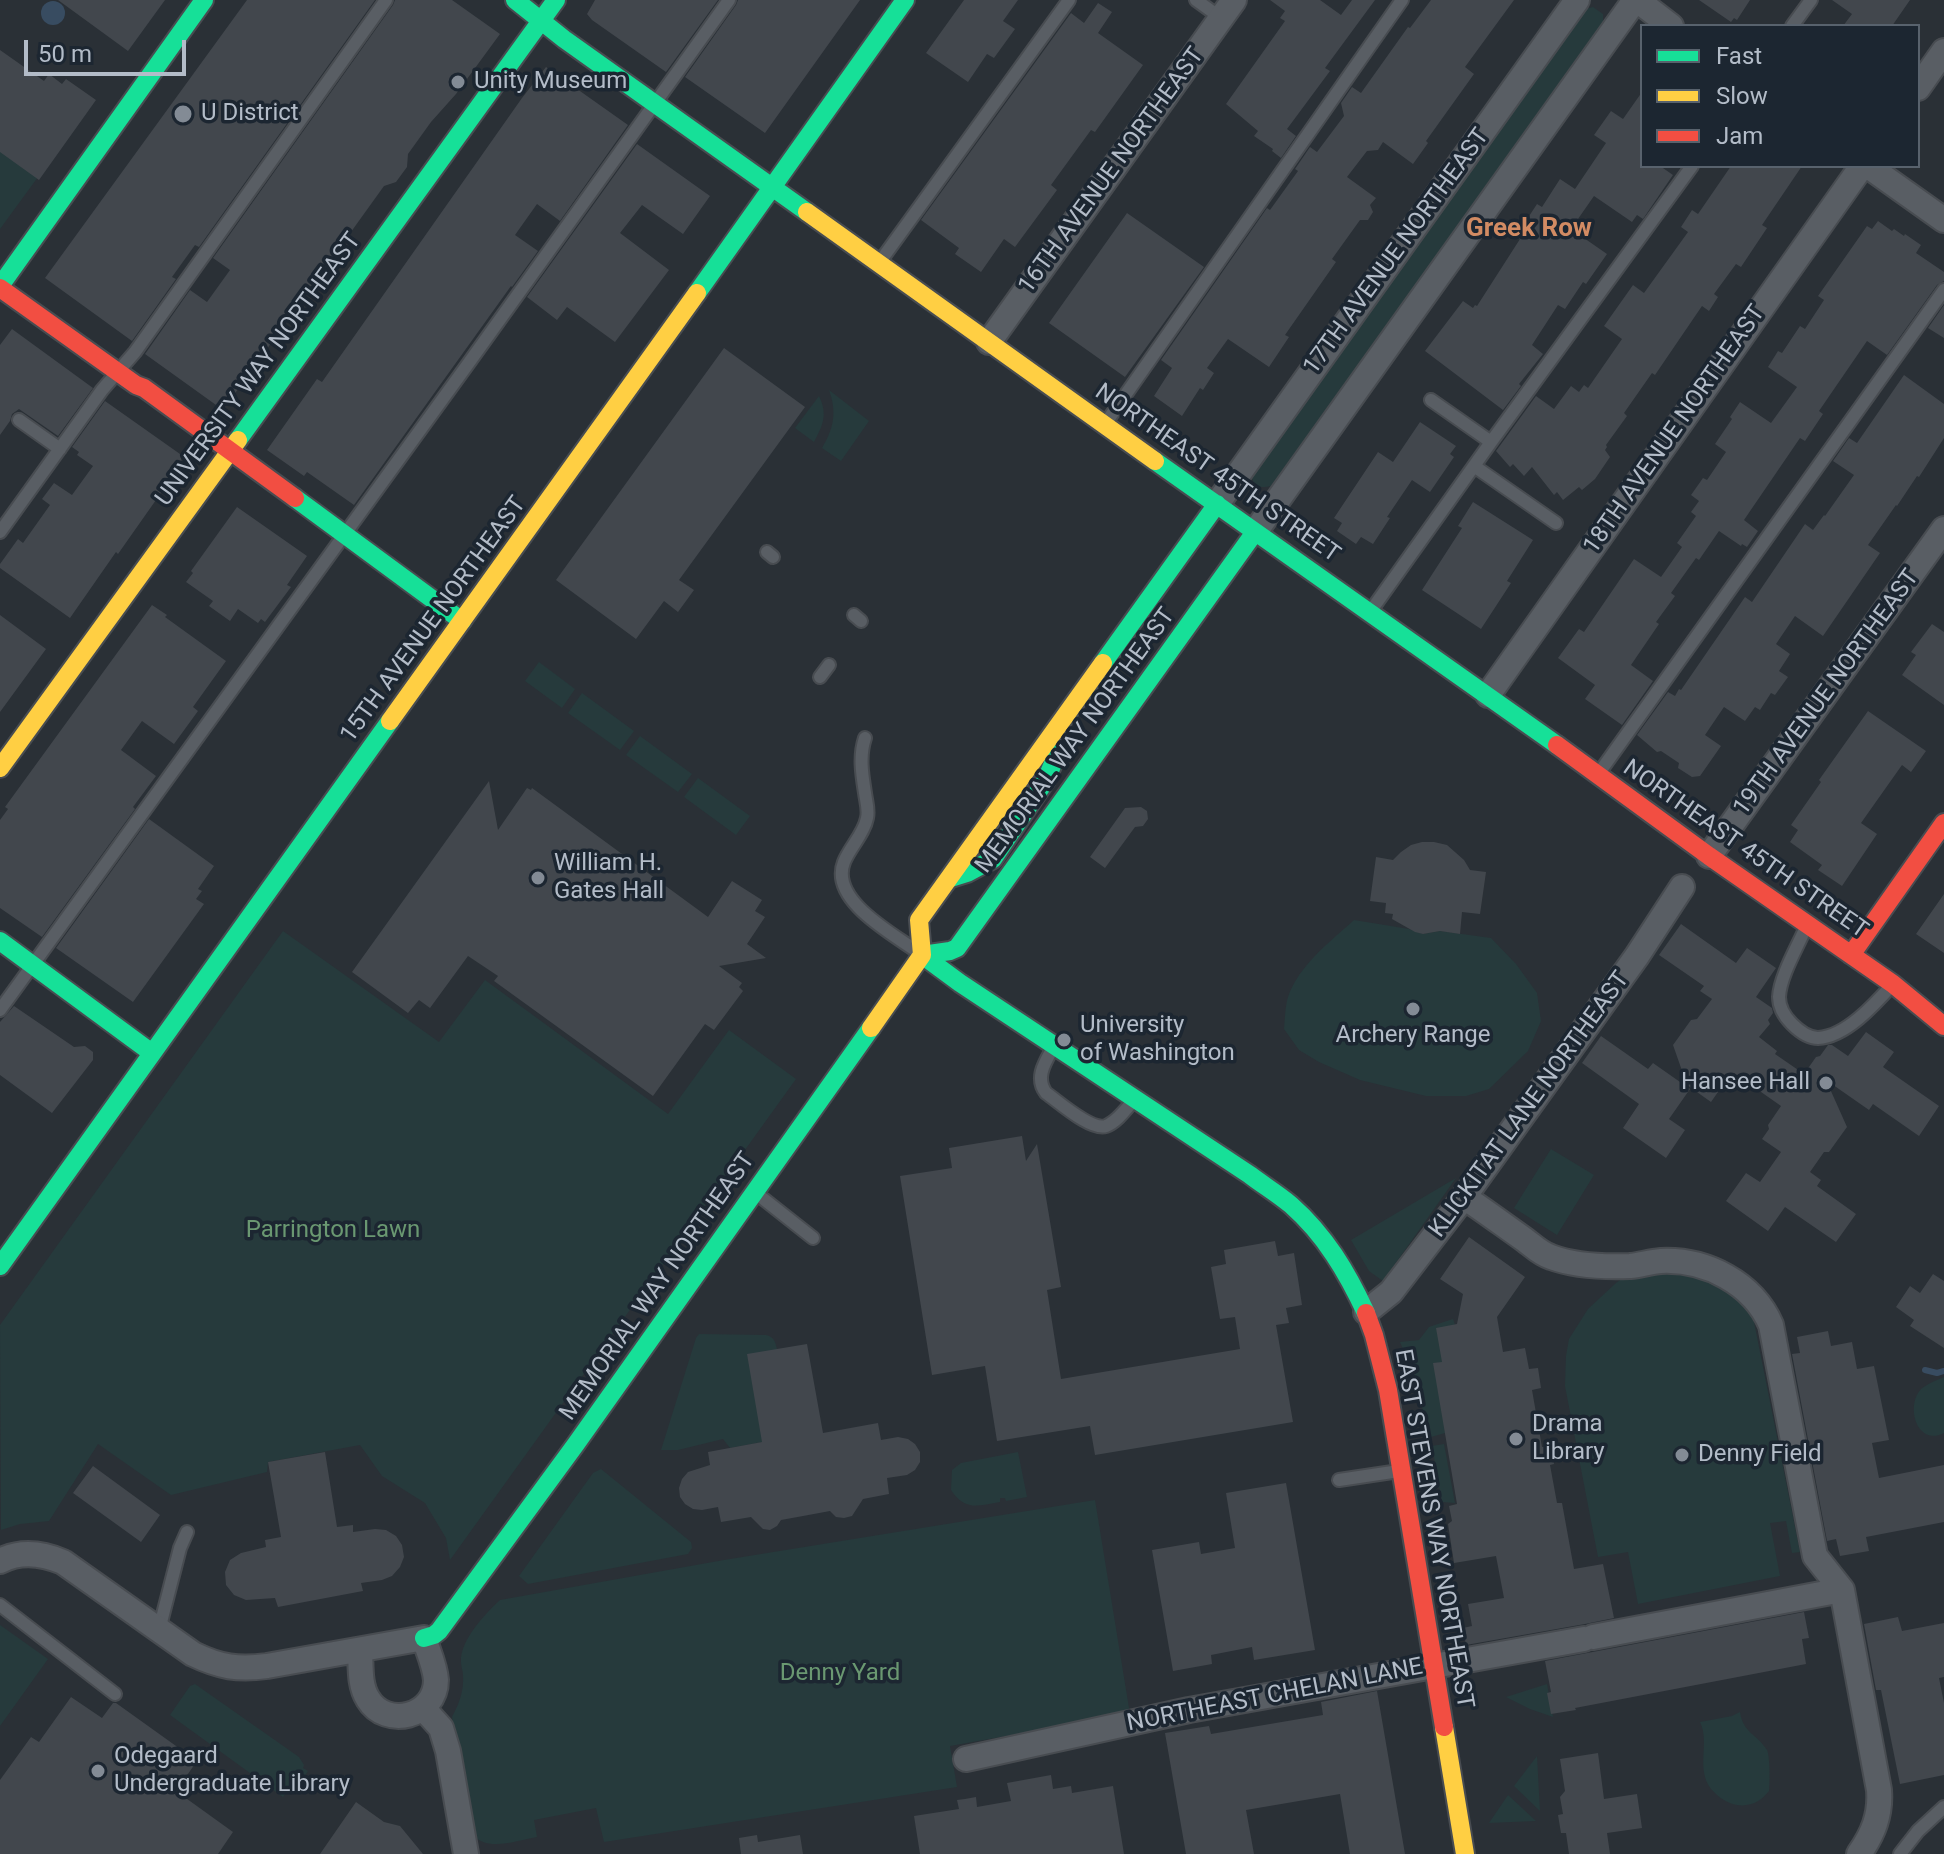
<!DOCTYPE html>
<html>
<head>
<meta charset="utf-8">
<style>
	body { margin:0 }
	#map { position:relative; width:1944px; height:1854px; overflow:hidden; background:#2a3036; font-family:Roboto,sans-serif }
	canvas { display:block }
	.legend { position:absolute; left:1640px; top:24px; width:280px; height:144px; box-sizing:border-box; background:#1c2631; border:2px solid #58626d; margin:0; padding:10px 14px; list-style:none; font-size:24px; color:#b3bcc8 }
	.legend li { display:flex; align-items:center; gap:16px; height:40px }
	.legend b { width:40px; border:2px solid #58626d }
	.scale { position:absolute; left:24px; top:40px; width:162px; height:36px; box-sizing:border-box; border:4px solid #b3bcc8; border-top:0; padding-left:10px; font-size:24px; line-height:28px; white-space:nowrap; color:#b3bcc8; -webkit-text-stroke:6px #1c2631; paint-order:stroke }
</style>
</head>
<body>
<div id="map">
<canvas width="1944" height="1854"></canvas>
<ul class="legend">
<li><b style="height:10px;background:#16e098"></b>Fast</li>
<li><b style="height:10px;background:#ffcf43"></b>Slow</li>
<li><b style="height:10px;background:#f24e42"></b>Jam</li>
</ul>
<div class="scale">50 m</div>
</div>
<script>
const ctx = document.querySelector('canvas').getContext('2d');
ctx.lineJoin = 'round';
function fillPath(path, color) {
  ctx.fillStyle = color;
  ctx.fill(path, 'evenodd');
}
function trace(path, color, width, dash) {
  ctx.strokeStyle = color;
  ctx.lineWidth = width;
  ctx.lineCap = dash ? 'butt' : 'round';
  ctx.setLineDash(dash || []);
  ctx.stroke(path);
}
function write(font, color, halo, rows, align = 'center') {
  ctx.font = font + ' Roboto,sans-serif';
  ctx.lineWidth = 7;
  ctx.setLineDash([]);
  ctx.textBaseline = 'middle';
  ctx.strokeStyle = halo;
  ctx.fillStyle = color;
  for (const [text, x, y, turn = 0] of rows) {
    ctx.save();
    ctx.translate(x, y);
    ctx.rotate((+turn || 0) * Math.PI / 180);
    ctx.textAlign = isNaN(turn) ? turn : align;
    if (halo) ctx.strokeText(text, 0, 0);
    ctx.fillText(text, 0, 0);
    ctx.restore();
  }
}
const green = new Path2D(`
	M1593 7 1603 14V25L1271 486C1261 489 1253 486 1251 475L1582 10Z
	M0 150 38 177 0 229Z
	M829 390 869 421 841 461 822 448C834 428 837 412 829 390Z
	M819 396C828 415 823 425 814 442L795 428Z
	M539 662 575 689 562 708 525 681Z
	M582 693 634 731 620 750 568 713Z
	M640 736 692 774 678 792 626 755Z
	M698 778 750 816 736 835 684 797Z
	M1354 920 1409 929 1423 934 1440 931 1491 938 1516 964 1537 993 1541 1021 1528 1051 1489 1089 1466 1096H1426L1360 1080 1319 1062 1299 1050 1284 1029C1285 1019 1285 1007 1288 997 1299 965 1330 942 1354 920Z
	M283 931 439 1042 485 980 668 1114 729 1030 796 1079 450 1560 446 1538 425 1503 382 1476 360 1445 268 1462 267 1472 171 1495 98 1444 49 1521 20 1524 1 1530 0 1325Z
	M1551 1149 1594 1175 1557 1235 1514 1208Z
	M1456 1178 1383 1281 1369 1271 1351 1240Z
	M1665 1271C1688 1274 1719 1281 1737 1296 1743 1302 1748 1310 1753 1317L1800 1552 1792 1553 1786 1521 1770 1523 1780 1576 1638 1604 1628 1552 1598 1557 1565 1386 1566 1356 1569 1339 1588 1309 1616 1283 1623 1278Z
	M1453 1319 1455 1325 1442 1362 1445 1433 1431 1437 1408 1361 1400 1342 1419 1340 1429 1327Z
	M699 1334 766 1335C774 1337 775 1341 777 1349L762 1442 730 1448 723 1439 678 1450H661L696 1338Z
	M1944 1377V1433C1917 1447 1905 1406 1921 1389 1927 1384 1937 1380 1944 1377Z
	M1444 1444 1455 1503 1442 1502 1432 1446Z
	M1018 1452 1027 1497 1006 1501 1005 1498H1000V1502C977 1506 965 1511 951 1490L952 1470 961 1463Z
	M601 1469 691 1542 692 1548 688 1554 528 1584 519 1576 593 1473Z
	M1095 1500 1130 1714 950 1746 957 1787 604 1842 596 1808 534 1820 537 1837C514 1841 486 1853 470 1832L452 1717C459 1704 464 1691 463 1675 463 1671 461 1667 461 1662 460 1640 485 1614 500 1600L724 1560Z
	M0 1625 48 1659 0 1726Z
	M195 1684 299 1757 304 1765 303 1768 308 1771 299 1785 290 1787 283 1797 170 1715 190 1686Z
	M1547 1684 1553 1717 1530 1709 1506 1697Z
	M1740 1712C1743 1733 1757 1734 1767 1750 1770 1756 1770 1783 1769 1791 1761 1801 1751 1807 1737 1805 1728 1803 1721 1799 1715 1793 1693 1773 1711 1744 1700 1722L1732 1716Z
	M1537 1756 1540 1811 1514 1786Z
	M1508 1795 1536 1821 1489 1823Z`);
const water = new Path2D(`
	M41 13a12 12 0 1 1 24 0a12 12 0 1 1-24 0Z`);
const stream = new Path2D(`
	M1925 1370 1937 1373 1944 1371`);
const building = new Path2D(`
	M58 0H165L128 51Z
	M247 0H375L199 247 195 245 172 277 176 279 132 341 45 278Z
	M395 0H452L500 34 456 94 431 122 408 154 407 167 396 182 384 186 223 410 145 354 190 290 207 302 230 270 213 258 393 5Z
	M595 0H718L666 72 592 20 587 14Z
	M738 0H860L765 133 685 77 736 5Z
	M964 0H1018L1003 21 1015 29 994 58 987 54 968 82 926 53Z
	M1270 0H1320L1341 15 1352 0H1375L1325 68 1330 71 1287 129 1296 136 1281 158 1272 151 1273 149 1254 136 1258 131 1226 104 1285 21 1280 18 1285 11Z
	M1431 0H1514L1465 67 1474 74 1426 141 1428 143 1413 164 1383 142 1378 150 1367 151 1347 177 1376 198 1370 205 1373 212 1368 220H1360L1332 259 1336 262 1285 335 1289 337 1269 367 1228 339 1207 368 1214 373 1203 390 1200 388 1182 416 1154 396 1172 368 1161 360 1267 208 1270 210 1298 171 1295 169 1310 147 1317 152 1344 116 1341 103 1352 87 1361 93 1408 27 1410 28Z
	M1699 0H1750L1737 20 1734 18 1731 22Z
	M1832 0H1910L1892 26H1843L1852 14Z
	M1098 3 1112 12 1098 33 1143 65 1095 132 1091 130 1051 185 1057 190 1015 247 1004 239 981 272 955 254 959 248 921 220 1071 13 1084 23Z
	M0 50 44 81 49 74 62 84 66 79 96 100 39 180 0 152Z
	M546 67 628 125 560 221 537 204 515 235 538 251 512 287 511 286 354 505 307 472 304 476 267 450 317 379 322 382 522 98Z
	M1642 92V166H1660L1673 175 1643 219 1637 215 1632 222 1594 196 1571 229 1607 254 1586 284 1583 282 1565 309 1558 305 1532 345 1543 354 1519 384 1521 386 1503 410 1425 351 1463 301 1473 308 1475 305 1477 306 1520 239 1516 236 1537 204 1542 207 1560 179 1575 189 1606 143 1594 135 1611 111 1623 119Z
	M637 144 710 196 683 234 642 205 620 233 669 270 615 342 567 307 557 320 527 297Z
	M1731 166H1802L1762 225 1767 228 1741 267 1736 264 1714 294 1718 297 1709 311 1702 306 1655 375 1652 373 1624 413 1627 416 1606 445 1607 447 1605 450 1610 457 1595 479 1582 490 1579 487 1563 500 1557 492 1554 495 1532 467 1524 476 1513 464 1510 467 1496 451 1536 396 1554 409 1571 386 1579 392 1584 385 1588 388 1622 339 1604 326 1633 285 1644 293 1688 232 1681 227 1692 210 1698 214Z
	M1127 213 1204 267 1125 377 1049 323Z
	M1878 221 1892 231 1894 229 1904 236 1905 234 1921 245 1916 253 1944 272V281L1937 285 1887 355 1867 341 1819 411 1823 414 1805 441 1800 438 1744 520 1758 531 1747 547 1742 544 1741 546 1719 531 1699 560 1696 558 1671 593 1675 596 1656 622 1659 624 1631 665 1653 681 1622 725 1585 699 1595 685 1558 658 1579 629 1584 632 1634 559 1661 577 1682 547 1677 543 1696 516 1691 512 1699 501 1691 495 1703 478 1707 480 1726 452 1715 444 1732 419 1730 417 1740 402 1771 423 1797 387 1768 367 1778 351 1782 353 1800 326 1805 329 1824 300 1818 296 1867 226 1872 229Z
	M1944 305V338L1928 328Z
	M12 329 93 388 58 436 19 409 12 414 10 421 0 435V345Z
	M724 348 805 407 679 580 694 590 678 612 664 601 636 639 556 580Z
	M1904 375 1944 404V438L1919 477 1917 476 1897 506 1896 505 1868 545 1880 553 1823 636 1795 616 1776 644 1790 654 1779 671 1788 677 1775 695 1771 693 1760 710 1755 707 1745 721 1724 707 1705 735 1721 746 1700 776 1692 777 1678 768 1679 763 1661 751 1657 752 1637 735 1668 692 1675 696 1679 689 1681 690 1745 597 1752 602 1805 524 1813 530 1824 515 1825 516 1854 475 1833 461 1849 438 1857 443Z
	M105 401 180 454 182 463 118 554 116 552 70 618 0 568V564L18 539 23 543 50 505 42 499 54 483 72 495 93 466 77 455 79 452 72 447Z
	M1420 422 1456 446 1450 454 1454 457 1430 492 1412 480 1387 517 1390 518 1373 544 1361 537 1356 544 1337 531 1342 523 1334 518 1378 452 1393 462Z
	M1473 502 1533 540 1507 581 1511 583 1481 629 1422 590 1462 528 1458 526Z
	M237 507 307 556 287 585 291 587 265 622 261 619 258 623 238 609 230 621 209 606 213 601 186 582 193 573 191 571Z
	M152 605 167 615 165 617 226 661 193 707 198 711 174 744 142 721 121 750 156 776 133 807 135 809 42 937 0 908V820L8 809 5 807Z
	M0 615 46 649 0 712Z
	M1932 624 1944 632V705L1902 675 1916 655 1911 652Z
	M1868 711 1926 751 1911 772 1902 765 1861 823 1877 834 1842 886 1818 870 1822 865 1790 842 1798 830 1791 825 1821 782 1819 780Z
	M489 781 498 830 527 788 531 790 532 788 708 917 732 881 762 900 755 911 765 917 747 944 766 958 719 966 742 983 739 987 743 991 714 1030 705 1024 653 1096 494 981 498 976 468 956 430 1008 419 1000 408 1013 352 972Z
	M1141 807 1147 811 1148 819 1143 826 1135 827 1105 868 1090 857 1125 808Z
	M149 819 214 866 198 889 202 891 196 899 204 904 133 1002 56 948Z
	M1422 842H1434L1447 845 1464 860 1470 870 1486 872 1480 914 1462 912 1460 934 1440 931 1423 934 1415 932 1392 919 1393 914 1385 913 1386 903 1370 901 1376 857 1393 860 1401 852 1411 845Z
	M1944 894V953L1916 934Z
	M1681 924 1736 963 1747 948 1776 968 1756 997 1772 1008 1773 1013 1768 1020 1770 1024 1759 1037 1777 1051 1775 1054 1804 1074 1816 1057 1820 1056 1828 1045H1832L1848 1056 1866 1032 1894 1052 1883 1067 1939 1106 1919 1136 1873 1104 1869 1110 1826 1080 1847 1127 1829 1152H1824L1810 1172 1821 1180 1817 1186 1856 1214 1836 1242 1785 1207 1768 1231 1726 1201 1746 1173 1760 1182 1781 1152 1762 1139 1769 1129 1768 1125 1781 1106 1734 1073 1722 1091 1718 1092 1711 1102 1687 1085 1673 1045 1691 1020 1697 1019 1712 999 1700 991 1704 986 1659 955Z
	M14 1006 74 1047 85 1046 93 1052V1060L52 1113 0 1075V1022Z
	M1601 1036 1648 1069 1653 1063 1690 1089 1669 1119 1685 1130 1666 1158 1623 1128 1639 1104 1582 1063Z
	M1022 1136 1026 1161 1037 1144 1061 1287 1047 1290 1061 1379 1240 1349 1235 1317 1220 1319 1211 1267 1226 1264 1224 1250 1275 1241 1278 1256 1294 1253 1302 1305 1286 1308 1289 1323 1276 1325 1293 1422 1095 1455 1090 1426 997 1441 985 1366 932 1375 900 1176 952 1168 949 1148Z
	M1469 1237 1525 1277 1497 1317 1503 1352 1525 1348 1529 1369 1538 1368 1541 1388 1532 1390 1542 1447 1551 1446 1554 1464 1550 1465 1557 1503H1562L1574 1569 1603 1564 1614 1618 1585 1624 1466 1645 1463 1628 1472 1626 1468 1604 1504 1598 1496 1556 1454 1563 1448 1524 1452 1521 1449 1506 1457 1504 1433 1363 1442 1362 1436 1328 1457 1324 1463 1294 1440 1279Z
	M1933 1274 1944 1281V1348L1910 1326 1914 1320 1896 1307 1910 1286 1920 1293Z
	M1828 1331 1831 1346 1852 1342 1857 1369 1874 1366 1889 1440 1872 1443 1879 1478 1944 1465V1522L1866 1537 1869 1551 1840 1556 1836 1539 1827 1541 1792 1354 1800 1353 1797 1337Z
	M807 1344 823 1433 878 1423 881 1440 898 1437 908 1439 915 1444 920 1452V1462L915 1470 907 1475 887 1478 889 1494 863 1499 852 1516 844 1518 836 1517 830 1511 803 1516 781 1520 777 1526 770 1530 763 1529 751 1517 721 1522 718 1507 702 1510 693 1509 685 1504 680 1497 679 1488 682 1479 688 1472 710 1465 708 1452 762 1442 747 1354Z
	M325 1452 337 1527 353 1525V1532L375 1529 386 1530 396 1536 402 1545 404 1557 400 1567 392 1576 382 1580 361 1583 363 1591 278 1607 275 1598 246 1600 234 1595 226 1585 225 1572 230 1560 241 1553 266 1547 265 1540 281 1537 268 1462Z
	M93 1466 160 1515 141 1542 73 1493Z
	M1286 1483 1315 1650 1254 1660 1252 1647 1211 1655 1212 1664 1173 1671 1152 1550 1199 1542 1201 1554 1235 1548 1226 1493Z
	M1804 1612 1809 1638 1802 1639 1806 1664 1575 1708 1576 1710 1551 1714 1547 1693 1551 1692 1545 1661Z
	M1898 1617 1902 1631 1944 1623V1677L1939 1678 1944 1703V1775L1900 1784 1881 1690H1876L1864 1624Z
	M1377 1691 1405 1854H1350L1340 1794 1246 1810 1254 1854H1186L1165 1733 1209 1726 1211 1734 1323 1715 1321 1702Z
	M71 1697 102 1718 113 1703H116L197 1761 176 1791 233 1832 218 1854H0V1780L31 1737 39 1742Z
	M1598 1753 1604 1799 1637 1794 1642 1828 1607 1833 1610 1854H1569L1566 1833H1561L1558 1815 1563 1814 1560 1797 1565 1791 1560 1759Z
	M1051 1775 1053 1789 1071 1786 1072 1793 1113 1786 1124 1854H920L914 1816 959 1809 957 1800 965 1799 976 1797 977 1807 1011 1801 1007 1783Z
	M356 1802 384 1822 400 1826 423 1854H320Z
	M757 1835 758 1842 800 1835 803 1854H741L739 1838Z`);
const lane = new Path2D(`
	M1196 0 1221 18
	M1792 26 1811 0
	M879 263 1069 0
	M1431 400 1491 442
	M19 420 60 449
	M1105 424 1402 0
	M1474 466 1556 523
	M0 532 102 390 135 352 386 0
	M767 552 773 557
	M1370 612 1491 442 1692 166
	M854 615 861 621
	M820 677 829 665
	M865 738C859 756 862 774 865 793 866 801 869 810 867 818 864 834 850 847 844 862 829 900 893 934 918 952
	M1599 773 1944 290
	M1806 927C1798 946 1780 976 1779 997 1779 1007 1785 1017 1792 1024 1799 1031 1808 1038 1818 1038 1846 1037 1876 1003 1893 984
	M0 1010 468 364 729 0
	M1054 1046C1046 1061 1034 1077 1046 1093 1059 1102 1091 1131 1106 1126 1117 1122 1126 1109 1134 1100
	M756 1193 813 1238
	M1339 1480 1399 1471
	M0 1605 115 1694
	M159 1630 180 1548 187 1532
	M1900 1854 1918 1831 1944 1807`);
const street = new Path2D(`
	M1637 0 1671 26
	M1918 88 1944 51
	M1868 166 1944 220
	M989 342 1234 0
	M1217 504 1577 0
	M1255 532 1635 0
	M1488 695 1862 166
	M1709 856 1944 529
	M1464 1197C1485 1211 1505 1226 1525 1240 1533 1246 1541 1254 1551 1257 1575 1266 1604 1267 1630 1266 1640 1265 1650 1262 1661 1261 1706 1259 1753 1283 1771 1325L1815 1556 1842 1590 1879 1790C1881 1815 1873 1834 1859 1854
	M1366 1312 1391 1292 1464 1197 1637 956 1682 887
	M0 1561C21 1550 42 1553 63 1562L193 1654C220 1667 238 1670 267 1666L424 1638C428 1651 435 1666 436 1680 436 1717 386 1729 368 1699 359 1685 361 1666 360 1650
	M1593 1637 1842 1590
	M423 1708 441 1728 448 1751 466 1854
	M966 1759 1189 1710 1584 1639`);
const fast = new Path2D(`
	M515 0 564 39 807 212
	M0 286 204 0
	M697 293 905 0
	M238 440 556 0
	M1155 461 1557 745
	M295 498 462 621
	M1103 663 1217 504
	M951 878 967 873 993 859 1046 780 1057 754
	M0 941 152 1053
	M922 955 960 983 1250 1175C1263 1185 1278 1194 1291 1205 1325 1235 1347 1272 1366 1313
	M922 955 950 951 957 948 1255 532
	M0 1266 390 721
	M424 1638 434 1635 439 1631 576 1444 871 1028`);
const slow = new Path2D(`
	M807 212 1155 461
	M390 721 697 293
	M0 768 238 440
	M871 1028 922 955 919 920 1103 663
	M1444 1727 1465 1854`);
const jam = new Path2D(`
	M0 288 136 385 144 388 295 498
	M1557 745 1709 856 1893 984 1944 1026
	M1851 955 1944 823
	M1366 1313 1374 1335 1388 1390 1444 1727`);
const markers = [
	[458,82,8,"#838b95"],
	[183,114,10,"#838b95"],
	[538,878,8,"#838b95"],
	[1413,1009,8,"#838b95"],
	[1064,1040,8,"#838b95"],
	[1826,1083,8,"#838b95"],
	[1516,1439,8,"#838b95"],
	[1682,1455,8,"#838b95"],
	[98,1771,8,"#838b95"]
];
const poiNames = [
	["Unity Museum",474,82],
	["U District",201,114],
	["William H.",554,864],
	["Gates Hall",554,892],
	["University",1080,1026],
	["of Washington",1080,1054],
	["Archery Range",1413,1036,"center"],
	["Hansee Hall",1810,1083,"right"],
	["Drama",1532,1425],
	["Library",1532,1453],
	["Denny Field",1698,1455],
	["Odegaard",114,1757],
	["Undergraduate Library",114,1785]
];
const streetNames = [
	["16TH AVENUE NORTHEAST",1112,171,-54],
	["17TH AVENUE NORTHEAST",1397,252,-54],
	["UNIVERSITY WAY NORTHEAST",259,370,-54],
	["18TH AVENUE NORTHEAST",1675,430,-55],
	["NORTHEAST 45TH STREET",1217,474,35],
	["15TH AVENUE NORTHEAST",434,620,-54],
	["19TH AVENUE NORTHEAST",1827,693,-54],
	["MEMORIAL WAY NORTHEAST",1076,741,-54],
	["NORTHEAST 45TH STREET",1745,850,35],
	["KLICKITAT LANE NORTHEAST",1530,1105,-54],
	["MEMORIAL WAY NORTHEAST",658,1287,-55],
	["EAST STEVENS WAY NORTHEAST",1433,1529,80],
	["NORTHEAST CHELAN LANE",1275,1696,-11]
];
const parkNames = [
	["Parrington Lawn",333,1231],
	["Denny Yard",840,1674]
];
const neighbourhoodNames = [
	["Greek Row",1529,229]
];
fillPath(green, '#263a3c');
fillPath(water, '#384c61');
trace(stream, '#384c61', 6);
fillPath(building, '#42474d');
trace(lane, '#484c51', 16);
trace(street, '#484c51', 28);
trace(fast, '#484c51', 22);
trace(slow, '#484c51', 22);
trace(jam, '#484c51', 22);
trace(lane, '#595e64', 12);
trace(street, '#595e64', 24);
trace(fast, '#16e098', 18);
trace(slow, '#ffcf43', 18);
trace(jam, '#f24e42', 18);
for (const [x, y, r, color] of markers) {
  const dot = new Path2D();
  dot.arc(x, y, r, 0, 2 * Math.PI);
  ctx.fillStyle = color;
  ctx.fill(dot);
  trace(dot, '#1c2631', 3);
}
write('24px', '#b3bcc8', '#1c2631', poiNames, 'left');
write('24px', '#b3bcc8', '#1c2631', streetNames);
write('24px', '#6a9871', '#1c2631', parkNames);
write('bold 26px', '#d28b63', '#1c2631', neighbourhoodNames);
</script>
</body>
</html>
